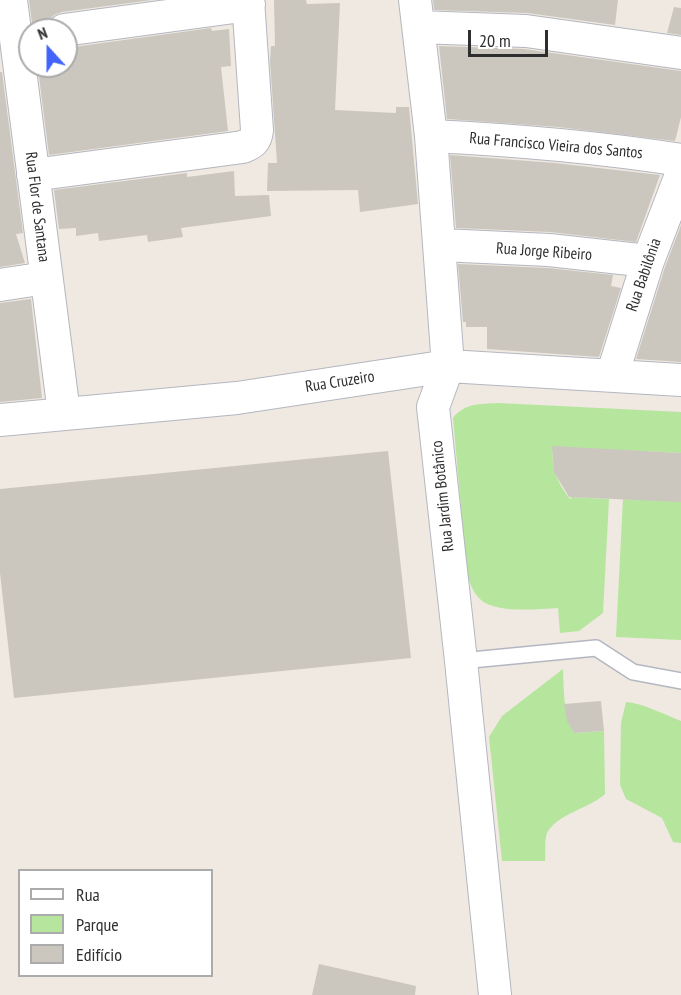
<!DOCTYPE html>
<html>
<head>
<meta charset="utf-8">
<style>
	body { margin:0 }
	#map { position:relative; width:681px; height:995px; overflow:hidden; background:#efe9e1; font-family:"PT Sans Narrow",sans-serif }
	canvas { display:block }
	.legend { position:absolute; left:18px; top:869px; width:195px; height:108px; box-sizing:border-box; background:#fff; border:2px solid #ababab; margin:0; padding:8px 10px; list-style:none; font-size:18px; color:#2e2e2e }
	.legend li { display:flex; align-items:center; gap:12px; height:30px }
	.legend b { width:30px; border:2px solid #ababab }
	.north { position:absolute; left:18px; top:18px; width:60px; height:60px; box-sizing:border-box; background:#fff; border:2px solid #ababab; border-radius:50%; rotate:339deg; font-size:16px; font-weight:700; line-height:24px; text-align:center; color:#2e2e2e }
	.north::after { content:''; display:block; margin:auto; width:21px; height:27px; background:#4264fb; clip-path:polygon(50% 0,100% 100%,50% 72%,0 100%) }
	.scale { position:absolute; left:468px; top:30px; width:80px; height:27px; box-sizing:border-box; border:3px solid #2e2e2e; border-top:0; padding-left:8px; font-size:18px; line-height:21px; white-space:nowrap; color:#2e2e2e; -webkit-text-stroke:4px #fff; paint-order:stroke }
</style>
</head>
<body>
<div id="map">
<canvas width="681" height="995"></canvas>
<ul class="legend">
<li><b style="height:8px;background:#fff"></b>Rua</li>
<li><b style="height:16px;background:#b6e59e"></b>Parque</li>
<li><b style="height:16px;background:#cbc7bf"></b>Edifício</li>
</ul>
<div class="north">N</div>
<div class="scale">20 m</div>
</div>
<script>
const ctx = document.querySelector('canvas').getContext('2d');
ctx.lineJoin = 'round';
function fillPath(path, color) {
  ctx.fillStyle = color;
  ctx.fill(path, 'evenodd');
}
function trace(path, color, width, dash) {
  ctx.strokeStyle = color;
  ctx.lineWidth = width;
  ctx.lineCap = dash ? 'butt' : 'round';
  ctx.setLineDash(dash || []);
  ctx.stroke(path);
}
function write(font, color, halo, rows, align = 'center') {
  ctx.font = font + ' "PT Sans Narrow",sans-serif';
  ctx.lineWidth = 4.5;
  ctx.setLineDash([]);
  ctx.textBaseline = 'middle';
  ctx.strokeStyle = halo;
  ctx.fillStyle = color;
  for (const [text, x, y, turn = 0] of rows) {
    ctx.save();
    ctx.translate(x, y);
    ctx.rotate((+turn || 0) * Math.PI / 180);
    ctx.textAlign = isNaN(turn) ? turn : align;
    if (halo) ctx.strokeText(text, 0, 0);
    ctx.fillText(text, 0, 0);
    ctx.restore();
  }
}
const green = new Path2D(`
	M498 403 681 412V453L553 447C551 467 557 483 570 499L572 497 609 499 603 613 579 631 560 633 558 608C538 609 495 614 480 599 473 593 470 583 467 574L453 418C465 403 479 404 498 403Z
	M623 499 681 501V640L616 637Z
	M563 669C564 692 563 713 574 733L604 731 605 794C590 808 557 814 547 833 544 840 546 853 545 861H502L489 737 502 716Z
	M626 702C645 704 663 714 681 721V843L673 842 662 818 626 799 620 785 621 723Z`);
const building = new Path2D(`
	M29 0H152L62 12 54 15 50 19 32 23Z
	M274 0H306L307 4 340 3 335 110 396 113V107H409L418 204 360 212 358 190 267 191 268 163H277L270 61 271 46H275Z
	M433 0H618L615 25 527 13 434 10Z
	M674 7 681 8V35L667 33Z
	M211 28 212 31 229 29 231 66 221 67 228 131 49 155 38 69 52 68V66H66V48Z
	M439 46 524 49 681 71V117L675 141 558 127 447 119Z
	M0 72H2L23 233 16 234 25 263 0 267Z
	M450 155 555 163 660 175 636 242 550 232 456 228Z
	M234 171 235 196 269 195 271 216 181 228 183 237 148 242 147 235 99 241 98 233 76 236V228L59 229 54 190 187 173V177Z
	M681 225V362L636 359 665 267Z
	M458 264 548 268 613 275 611 286 621 288 599 357 487 349V327H466V322H463Z
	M31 299 42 398 0 402V303Z
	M552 446 681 453V502L569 497 554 472Z
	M388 451 411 658 14 698 0 573V489Z
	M601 701 604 731 574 733 567 721 564 704Z
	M319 964 416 986 415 995H312Z`);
const lane = new Path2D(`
	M461 661 596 648 633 672 681 681`);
const street = new Path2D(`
	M11 0 64 413
	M415 0 431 136 448 366 433 407 461 661 495 995
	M419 27 526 31 681 53
	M64 30 249 5
	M431 136C515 140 598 147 681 160
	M33 175 243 147C252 143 256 141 257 130L248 0
	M441 245 549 250 648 261
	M0 285 46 278
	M612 376 648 261 681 175
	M0 420 237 398 448 366 681 380`);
const streetNames = [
	["Rua Francisco Vieira dos Santos",556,146,5],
	["Rua Flor de Santana",37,207,83],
	["Rua Jorge Ribeiro",544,252,4],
	["Rua Babilônia",644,275,-71],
	["Rua Cruzeiro",340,382,-9],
	["Rua Jardim Botânico",443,496,-96]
];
fillPath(green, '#b6e59e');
fillPath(building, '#cbc7bf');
trace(lane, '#b4b7c1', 18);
trace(street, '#b4b7c1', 34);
trace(lane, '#fff', 15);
trace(street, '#fff', 32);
write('16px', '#2e2e2e', '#fff', streetNames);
</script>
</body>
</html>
